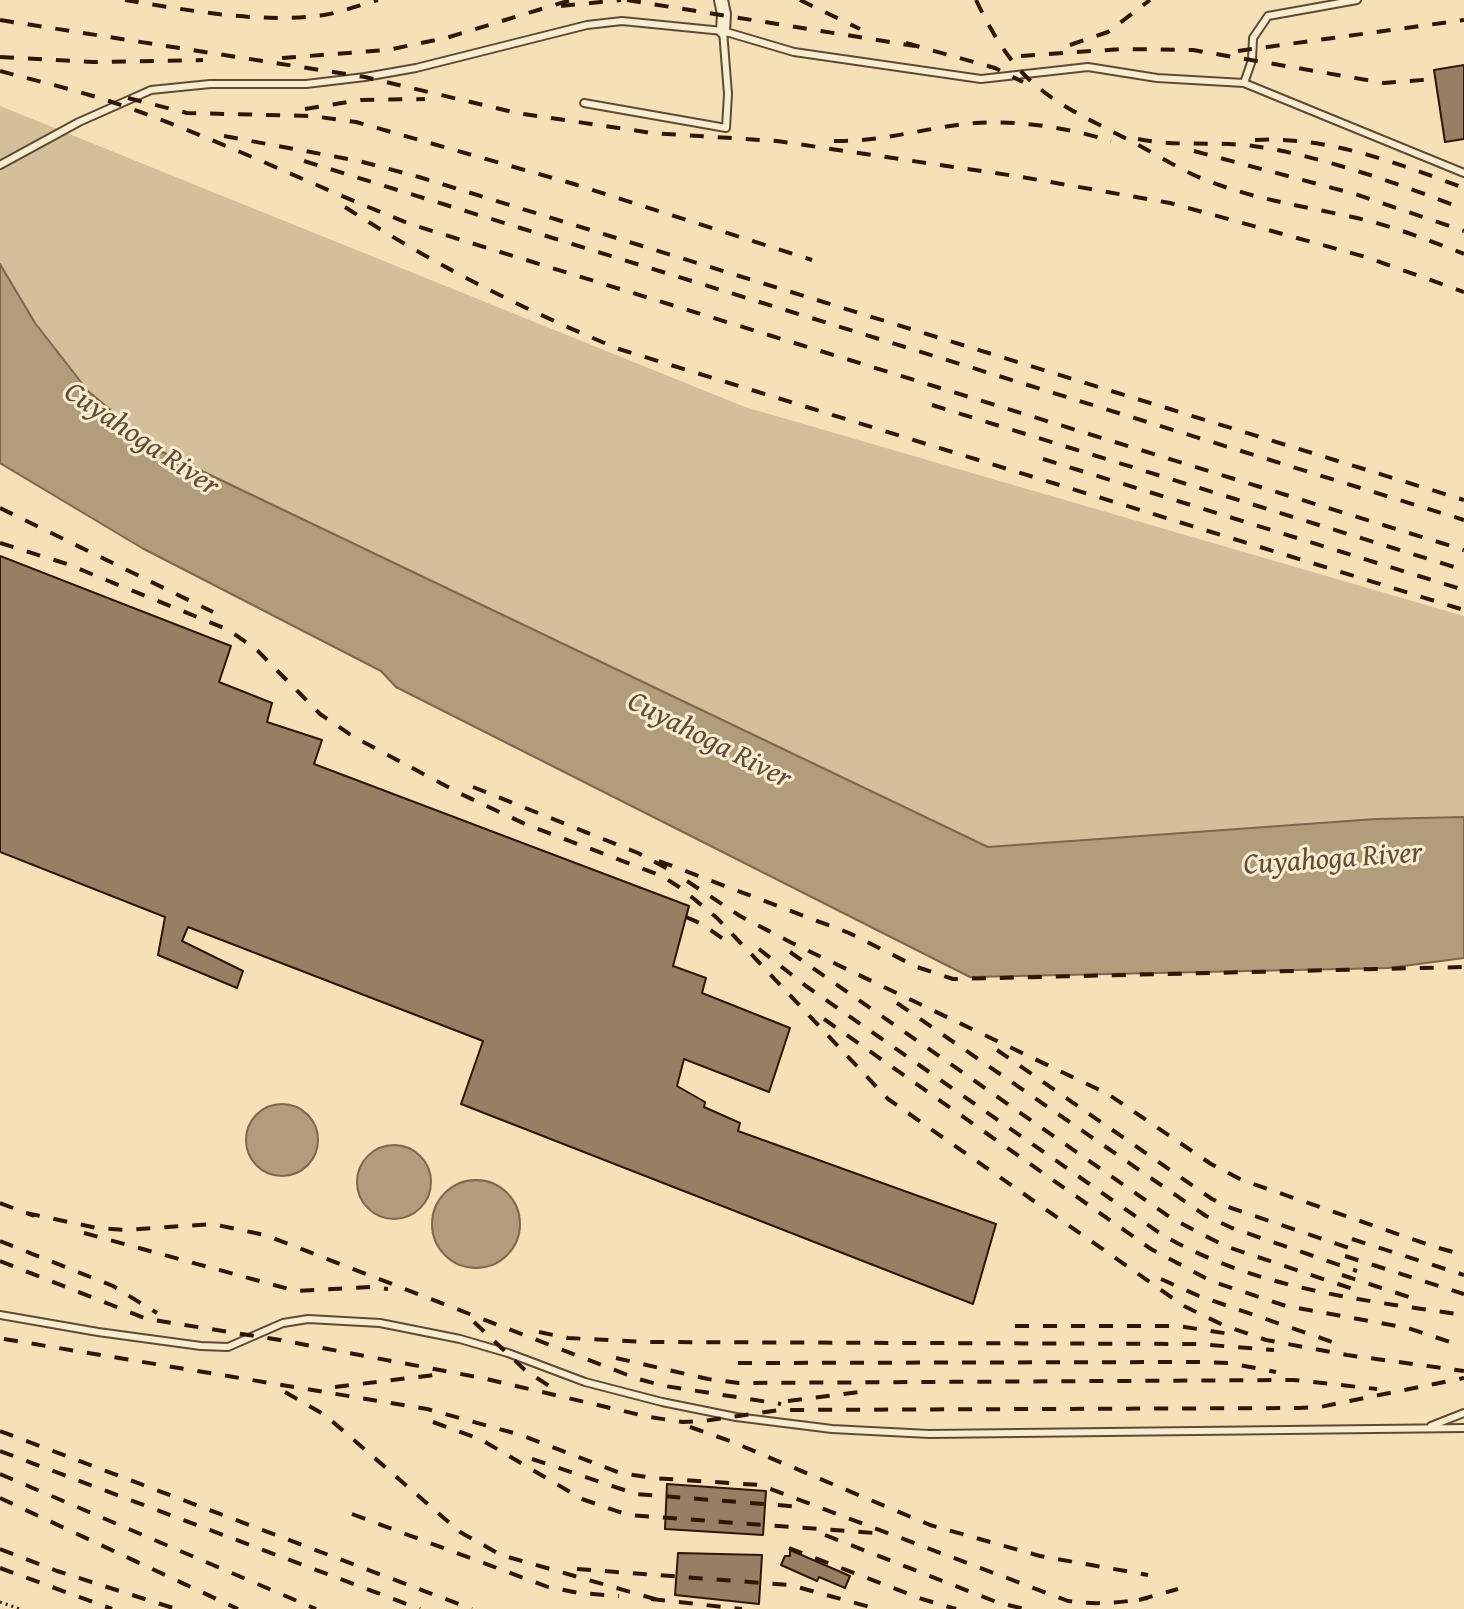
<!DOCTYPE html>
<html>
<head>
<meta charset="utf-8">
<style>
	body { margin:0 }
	canvas { display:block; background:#f4e1b8 }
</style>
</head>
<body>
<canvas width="1464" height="1609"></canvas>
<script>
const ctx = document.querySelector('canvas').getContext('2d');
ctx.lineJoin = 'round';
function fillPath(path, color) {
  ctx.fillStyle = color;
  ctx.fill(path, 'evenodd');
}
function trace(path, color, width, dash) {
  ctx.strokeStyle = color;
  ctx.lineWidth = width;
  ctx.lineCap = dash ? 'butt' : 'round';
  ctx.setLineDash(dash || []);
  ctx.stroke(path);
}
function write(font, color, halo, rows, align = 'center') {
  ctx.font = font + ' "Gentium Book Plus",serif';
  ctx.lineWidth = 6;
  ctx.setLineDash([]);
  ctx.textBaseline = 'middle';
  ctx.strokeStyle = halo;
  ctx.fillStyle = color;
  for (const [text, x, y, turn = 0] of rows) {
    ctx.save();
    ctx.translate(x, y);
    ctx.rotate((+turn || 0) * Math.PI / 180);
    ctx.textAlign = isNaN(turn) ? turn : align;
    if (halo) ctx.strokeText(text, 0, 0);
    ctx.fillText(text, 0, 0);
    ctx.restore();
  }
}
const green = new Path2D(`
	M0 106 745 407 1464 616V817L1376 819 988 848 158 450 88 391 35 323 0 264Z`);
const water = new Path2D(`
	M0 264 35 323 88 391 158 450 988 847 1376 819 1464 817V958L1388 968 970 977 396 687 381 671 142 548 0 463Z
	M246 1140a36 36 0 1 1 72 0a36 36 0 1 1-72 0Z
	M357 1182a37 37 0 1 1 74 0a37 37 0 1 1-74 0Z
	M432 1224a44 44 0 1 1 88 0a44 44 0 1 1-88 0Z`);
const building = new Path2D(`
	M1464 65V139L1445 142 1434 70Z
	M0 556 231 646 219 682 272 703 267 722 322 740 314 764 689 906 673 966 706 978 702 993 790 1028 769 1092 684 1059 677 1086 705 1102 704 1107 740 1123 738 1131 996 1224 973 1304 461 1104 483 1041 188 927 182 941 243 971 237 988 158 955 165 917 0 852Z
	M667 1484 766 1491 763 1535 665 1529Z
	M790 1550 850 1576 845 1588 819 1577 817 1581 781 1565 785 1556H790Z
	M678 1553 762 1555 759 1604 675 1595Z`);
const path = new Path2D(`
	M0 1602 20 1609`);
const lane = new Path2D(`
	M1244 83 1252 60 1253 38 1268 16 1357 0
	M584 103 726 128 728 94 723 31
	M0 165 79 122 151 90 210 84H306L365 77 416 68 587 25 622 21 723 31 794 52 981 79 1088 67 1157 78 1244 83 1464 173
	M0 1315 98 1332 201 1346 228 1347 283 1323 308 1319 380 1323 460 1339 508 1353 585 1382 662 1402 736 1417 832 1429 929 1434 1464 1428
	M1431 1426 1464 1413`);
const street = new Path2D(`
	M721 0 724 14 723 31`);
const rail = new Path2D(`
	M125 0C188 10 259 24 324 15 342 12 360 5 378 0
	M627 0 915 46
	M800 0 860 29
	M976 0C1017 86 1048 99 1129 140 1156 154 1183 172 1211 182 1256 199 1301 206 1348 216 1387 224 1426 239 1464 254
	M561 6 621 0
	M0 20 365 77 517 113 652 133 777 141 1022 177 1170 203 1366 257 1464 292
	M906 43 995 68 1023 82
	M1070 45 1108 32 1150 0
	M1238 51 1464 20
	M1021 56 1121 49 1193 50 1384 83 1435 79
	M0 57 93 62 203 60
	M282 58 387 50 446 38 571 0
	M0 71C37 81 76 90 112 102 215 137 313 186 413 225L1464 550
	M128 98 187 113 312 116 356 122 574 184 812 260
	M305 109 361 100 425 99
	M224 136 359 161 419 177 1464 500
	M1138 139C1176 147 1215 141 1253 146 1319 155 1402 185 1464 209
	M1255 140C1328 136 1397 163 1464 188
	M834 141C882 142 928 127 975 123 1019 120 1069 128 1111 141
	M1194 151 1355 194 1464 231
	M304 161 1464 520
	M345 207C431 263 524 310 619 349L1464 610
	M932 405 1464 570
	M1043 459 1464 590
	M0 508 213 612
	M0 543 67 564 229 630 258 651 320 714 354 737 461 794 525 824 662 876 682 889 717 918 888 1099 1184 1306 1223 1325 1266 1340 1347 1355 1464 1371
	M473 787 638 853 668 869
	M659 861 849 933 917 967 953 979 1464 967
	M687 881 740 916 792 943 1108 1094 1211 1164 1242 1180 1435 1247 1464 1255
	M686 917 702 924 729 943
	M759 949 806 986 1161 1234C1253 1288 1360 1300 1464 1315
	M790 952 1171 1218 1225 1246 1353 1289
	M897 1003 1206 1216 1232 1228 1357 1271
	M824 1019 1151 1249 1211 1281 1286 1306 1408 1328 1462 1346
	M997 1050 1212 1199 1231 1208 1361 1252
	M0 1203 34 1216
	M26 1213 97 1228 126 1230 212 1224 265 1235 638 1379 665 1386 781 1404
	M84 1233 296 1291 371 1287 388 1289
	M1352 1239 1464 1275
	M0 1241 113 1286 157 1313
	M1345 1256 1464 1294
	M0 1261 147 1319 280 1340 482 1378 649 1417 683 1422 704 1421 779 1410 1299 1408 1320 1407 1464 1378
	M1342 1275 1418 1300
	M1161 1279 1199 1296 1341 1345
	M474 1322 526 1371 557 1391
	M1015 1326H1178L1230 1334
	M539 1332 568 1338 647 1342 1197 1344 1274 1350
	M4 1339 427 1409 521 1435 620 1473 653 1478 760 1485 1068 1601C1096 1605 1120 1603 1148 1598
	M616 1358 708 1379 739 1383 1294 1380 1377 1389
	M738 1363 1198 1362 1229 1363 1276 1372
	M335 1387 434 1375
	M285 1392 325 1415 460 1532 501 1555 662 1601
	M788 1401 867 1391
	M433 1422 480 1439 582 1499 628 1515 874 1533
	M690 1427 730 1441 930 1525 1040 1556 1148 1575
	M0 1431 472 1609
	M0 1451 420 1609
	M532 1459 636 1494 802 1507
	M0 1474 316 1609
	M0 1498 238 1609
	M352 1514 548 1587 579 1593 619 1596
	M825 1535 999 1603 1025 1609
	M789 1548 922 1599 956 1609
	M0 1549 57 1571 176 1609
	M0 1568 112 1609
	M577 1569 790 1585 877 1609
	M651 1599 742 1609
	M1139 1600 1178 1589`);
const waterNames = [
	["Cuyahoga River",141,440,34],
	["Cuyahoga River",709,741,27],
	["Cuyahoga River",1333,860,-4]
];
fillPath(green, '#d3bf9a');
fillPath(water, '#b19c7c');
trace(water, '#7d674d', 2);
fillPath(building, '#958063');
trace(building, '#2f1707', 2);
trace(lane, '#604a33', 10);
trace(street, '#604a33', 16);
trace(path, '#2f1707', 3, [2, 4]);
trace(lane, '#f8ecd1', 6);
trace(street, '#f8ecd1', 12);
trace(rail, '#2f1707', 4, [14, 14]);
write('italic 30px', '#634c36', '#f8ecd1', waterNames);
</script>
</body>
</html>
